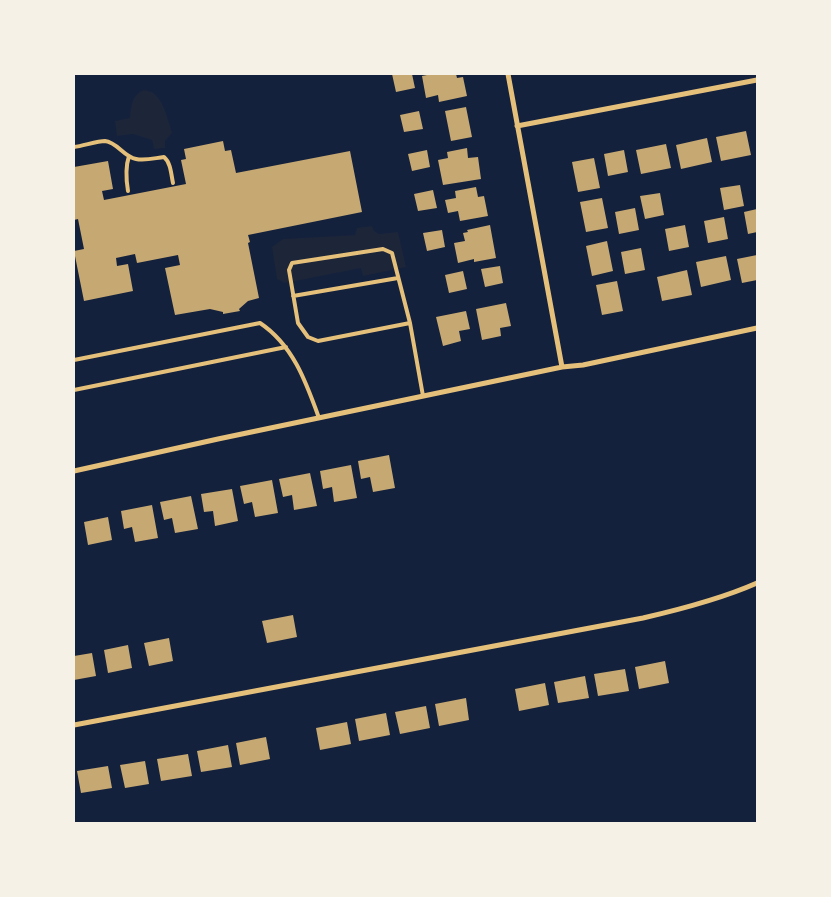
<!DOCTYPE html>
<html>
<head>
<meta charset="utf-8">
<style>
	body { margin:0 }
	#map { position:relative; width:831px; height:897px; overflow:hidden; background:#14213d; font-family:"Titillium Web",sans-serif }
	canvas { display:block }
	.frame { position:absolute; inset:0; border:75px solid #f6f1e7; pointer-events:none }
</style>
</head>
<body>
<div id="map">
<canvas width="831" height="897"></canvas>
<div class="frame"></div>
</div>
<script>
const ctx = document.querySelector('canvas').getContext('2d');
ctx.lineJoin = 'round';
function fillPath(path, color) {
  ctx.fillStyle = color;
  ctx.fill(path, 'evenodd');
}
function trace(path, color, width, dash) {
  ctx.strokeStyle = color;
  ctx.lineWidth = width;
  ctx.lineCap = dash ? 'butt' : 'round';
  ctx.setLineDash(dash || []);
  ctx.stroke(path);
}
const green = new Path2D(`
	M144 90C147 91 149 91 152 92 164 100 168 120 172 133L165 141V148L154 149 152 140 133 134 117 136 115 121 130 118C131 105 132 95 144 90Z
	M372 226 374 231 379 234 398 232 406 267 363 276 361 268 285 283 277 279 272 247 283 239 355 235 357 228Z`);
const building = new Path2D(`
	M392 74H412L415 88 396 92Z
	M432 74H456L457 78 463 77 467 96 439 102 438 95 426 98 422 76Z
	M466 107 472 137 451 141 445 111Z
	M419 111 423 129 404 132 400 115Z
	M746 131 751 155 721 161 716 137Z
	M707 138 712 162 681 169 676 145Z
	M223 141 225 151 231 150 236 173 350 151 362 212 248 235 250 242 248 243 259 298 248 301 239 309 240 311 223 314V312L210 309 175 315 165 268 180 265 178 255 137 263 135 254 116 258 117 266 128 264 133 291 84 301 74 251 84 249 78 219 74 220V167L108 161 113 189 102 191 104 200 186 184 181 160 186 159 184 149Z
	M666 144 671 168 641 174 636 150Z
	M467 148 468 158 478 157 481 179 443 185 438 160 448 158 447 152Z
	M427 150 430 167 412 171 408 154Z
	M624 150 628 172 608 176 604 154Z
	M594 158 600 188 578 192 572 162Z
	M740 185 744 206 724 210 720 188Z
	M476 187 478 197 484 196 488 216 460 221 458 211 448 213 445 200 456 198 455 191Z
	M433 190 437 208 418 211 414 194Z
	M660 193 664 215 645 219 640 196Z
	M602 198 608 228 586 232 580 202Z
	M635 208 639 230 619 234 615 212Z
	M757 209V232L748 234 744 212Z
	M724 217 728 239 708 243 704 221Z
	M490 225 496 258 474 262V259L458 263 454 243 465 241 463 233 468 232 467 230Z
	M685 225 689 247 669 251 665 229Z
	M442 230 445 247 427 251 423 233Z
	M607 241 613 271 592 276 586 246Z
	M641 248 645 270 625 274 621 252Z
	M757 255V280L742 283 737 259Z
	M726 256 731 280 701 287 696 262Z
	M500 266 503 283 485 287 481 269Z
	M687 270 692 295 662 301 657 277Z
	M463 271 467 289 449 293 445 275Z
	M617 281 623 311 602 315 596 285Z
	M506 303 511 326 500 328 501 336 482 340 476 309Z
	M466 311 470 329 459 331 461 341 443 346 436 317Z
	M389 455 395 488 373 492 370 477 361 479 358 461Z
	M351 465 357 498 334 502 332 487 323 489 320 471Z
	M310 473 317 506 294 510 292 495 283 497 279 479Z
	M272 480 278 513 255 517 252 502 244 504 240 486Z
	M232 489 238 521 215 526 213 511 204 512 201 494Z
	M191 496 198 529 175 533 172 518 164 520 160 502Z
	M152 505 158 538 135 542 132 527 124 529 121 511Z
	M108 517 112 540 88 545 84 522Z
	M293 615 297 637 267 643 262 621Z
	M169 638 173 661 149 666 144 643Z
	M128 645 132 668 108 673 104 650Z
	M92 653 96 676 74 680V656Z
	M665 661 669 683 639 689 635 667Z
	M625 669 629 691 598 696 594 674Z
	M585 676 589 698 558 703 554 682Z
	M545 683 549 705 519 711 515 689Z
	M466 698 469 720 439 726 435 704Z
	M426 706 430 728 400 734 395 712Z
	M386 713 390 735 359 741 355 719Z
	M347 722 351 744 320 750 316 728Z
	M266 737 270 759 240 765 236 743Z
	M228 745 232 767 201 772 197 751Z
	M188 754 192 776 161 781 157 759Z
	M145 761 149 784 125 788 120 765Z
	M108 766 112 788 81 793 77 771Z`);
const service = new Path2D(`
	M74 147C83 146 97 141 105 141 117 142 124 157 136 159 145 161 155 158 164 157 171 163 171 174 173 183
	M128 191C126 179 125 168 129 156
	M293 296 398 278
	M410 323 318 341 308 337 298 323 289 270 292 263 383 249 392 253 410 323 423 396
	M74 360 260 323C293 345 306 382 319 418
	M74 390 286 347`);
const minor = new Path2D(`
	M508 74 562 367
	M517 126 757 80
	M74 471 218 439 562 367 583 365 757 328
	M74 725 643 618C682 609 721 599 757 583`);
fillPath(green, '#1d2539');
fillPath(building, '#c6a872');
trace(service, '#e5c07b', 4);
trace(minor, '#e5c07b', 5);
</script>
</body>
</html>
